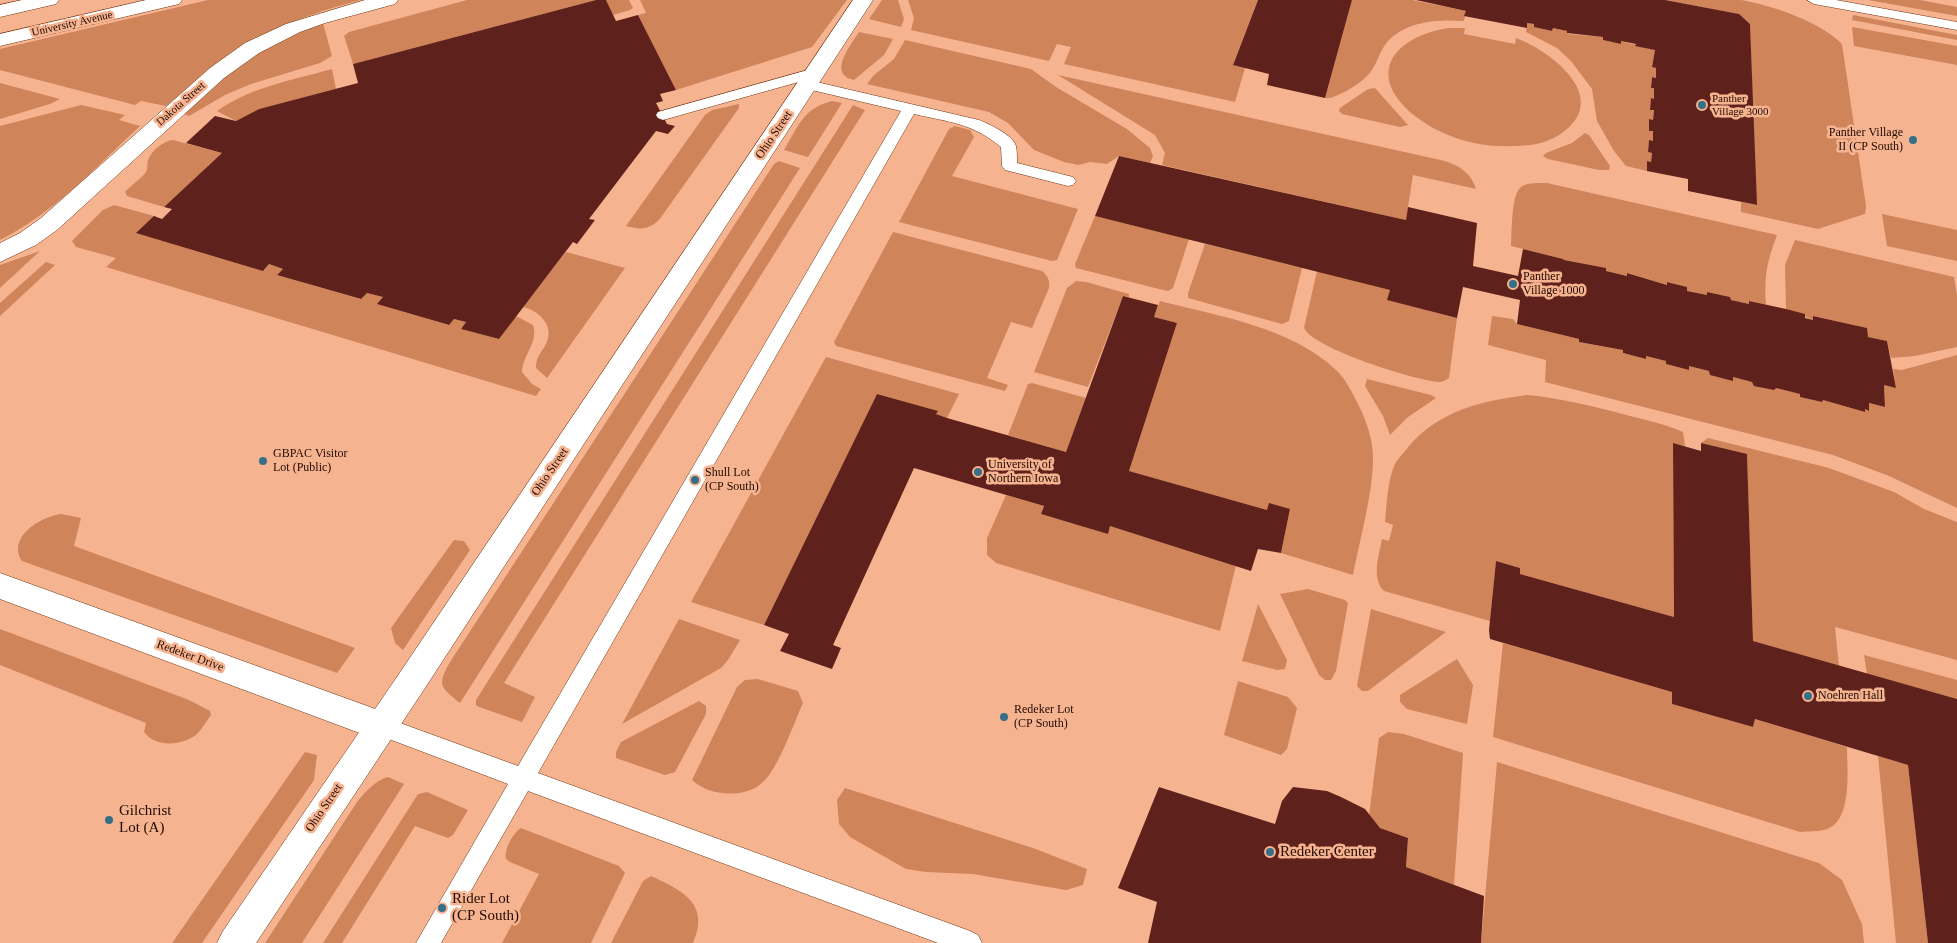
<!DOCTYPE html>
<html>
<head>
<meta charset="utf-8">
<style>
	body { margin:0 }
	canvas { display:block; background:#f6b390 }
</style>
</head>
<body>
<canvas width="1957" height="943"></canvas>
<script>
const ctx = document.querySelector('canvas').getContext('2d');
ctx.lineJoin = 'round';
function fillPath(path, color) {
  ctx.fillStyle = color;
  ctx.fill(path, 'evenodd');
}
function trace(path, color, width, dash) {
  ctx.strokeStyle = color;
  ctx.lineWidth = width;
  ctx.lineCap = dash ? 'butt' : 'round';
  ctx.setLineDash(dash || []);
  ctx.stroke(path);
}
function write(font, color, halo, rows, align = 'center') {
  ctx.font = font + ' Georgia,serif';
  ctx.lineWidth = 5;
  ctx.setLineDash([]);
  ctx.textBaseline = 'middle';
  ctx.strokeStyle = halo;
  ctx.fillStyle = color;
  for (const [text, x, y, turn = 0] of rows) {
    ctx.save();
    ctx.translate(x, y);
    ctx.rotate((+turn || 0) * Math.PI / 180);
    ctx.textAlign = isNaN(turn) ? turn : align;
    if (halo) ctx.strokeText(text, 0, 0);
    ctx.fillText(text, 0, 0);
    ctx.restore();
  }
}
const green = new Path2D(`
	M208 0H360C325 10 291 20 259 37 225 55 195 82 166 106L141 101 135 105 0 70V49Z
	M467 0H596L353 64 345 39 344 36 349 32Z
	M606 0H629L633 8 630 10 613 15Z
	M640 0H847L812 47 676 90 638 15 646 13Z
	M882 0H898L904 19 901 27 869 19Z
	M908 0H1258L1233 64 1245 68 1235 102 1064 64 1071 47 1057 44 1049 61 911 30 914 18Z
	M1352 0H1412L1466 11 1464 21C1439 19 1409 21 1390 39 1379 49 1378 65 1368 75 1361 83 1335 100 1325 98Z
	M1665 0C1690 0 1717 0 1741 0 1771 5 1821 22 1842 44L1866 206 1865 214 1818 229 1741 212V202L1756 205 1750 24 1738 14Z
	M1868 0H1920L1957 7V16Z
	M1853 15 1957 35V40L1852 20Z
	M323 23 332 56 320 63 251 84 225 95 189 116 182 113 242 61 277 41Z
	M1527 23 1534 24 1535 27 1552 31 1553 28 1567 31 1568 34 1603 37V40L1621 44V41L1655 50 1652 67 1656 68V78L1652 77 1651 88H1654V99H1651L1650 110H1654L1653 120 1649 119V130L1653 131V141H1649L1648 152 1652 153 1651 162 1647 161V171L1626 166 1614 151 1597 121 1592 89 1571 61 1557 48 1526 32Z
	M1852 27 1957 46V65L1854 46Z
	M1448 28H1465L1464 34 1515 44 1516 38C1553 52 1614 100 1559 135 1545 144 1528 146 1512 146 1478 148 1442 137 1415 116 1364 75 1393 37 1448 28Z
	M859 32 893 39 884 55 854 80C827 74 851 45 859 32Z
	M905 40 1031 69 1056 87 1127 129 1150 148 1153 156 1150 163 1119 156 1107 164 1090 162 1078 165 1064 162 1034 150 1008 123 989 112 867 84 874 75 894 59Z
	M332 69 336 89 259 109 236 121 217 111C251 87 293 80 332 69Z
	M1058 75 1445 161C1460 166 1471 173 1476 189L1413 175 1406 220 1162 165 1165 153 1155 135Z
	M0 83 60 99 50 104 0 119Z
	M1375 88 1408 125 1400 127 1342 114 1339 111 1340 108 1368 89Z
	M832 101 842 103 808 157 784 150C798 127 803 108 832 101Z
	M739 104V108L659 220C648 230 640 230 626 226L705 115 712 110Z
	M81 105 125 115 119 120 140 126C96 167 54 213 0 240V126Z
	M853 105 865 110 504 683 535 697 522 722 479 707 476 705V700Z
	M955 126 970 130 974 137 952 176 1078 209 1057 260 1052 261 899 222 949 129Z
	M1585 133 1589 135 1610 166 1609 170H1599L1548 159 1543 156 1546 153 1572 143Z
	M173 140 222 153 164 207 127 196 125 192C131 185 141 179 146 172 148 168 147 163 148 160 152 150 163 141 173 140Z
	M779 161 800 168 460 703C440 687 437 685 450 662L774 164Z
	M1547 183 1777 235C1767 262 1764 276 1766 305L1749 301V304L1731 300 1730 297 1707 292V295L1687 291V287L1667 282V285L1628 273 1627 276 1606 271 1605 268 1564 260 1563 259 1511 246C1512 233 1511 196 1520 188 1526 182 1539 183 1547 183Z
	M114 205 154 216 263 271 269 264 283 269 277 275 360 299 367 293 383 297 378 304 448 325 454 319 466 322 461 329 499 339 516 316 533 325C539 342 523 354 522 372L532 384 541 389 536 396 106 267 116 258 76 247 72 241 103 210Z
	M1882 214 1957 230V261L1887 246Z
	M1095 216 1189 239 1173 288 1168 291 1159 289 1076 268 1075 264Z
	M893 232 1042 271C1048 276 1050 280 1049 288L1032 328 1011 322 987 378 1008 385 1005 391 836 346 834 342Z
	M1795 240 1954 277 1957 295V347L1915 356 1891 358 1887 341 1868 337 1866 328 1814 316 1813 320 1786 309 1785 265Z
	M1205 244 1302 268 1289 321 1282 324 1188 298V293Z
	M40 251 0 288V265Z
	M566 252 625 268 547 378 536 368C536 353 545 351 548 338 552 323 537 310 523 307Z
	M46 262 55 265 0 316V303Z
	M1317 271 1390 290 1388 300 1457 318 1449 378C1446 380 1443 382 1439 382 1414 380 1314 349 1304 328Z
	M1076 281 1086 282 1129 294V297L1123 296 1088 387 1034 372 1067 288Z
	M1160 301C1218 316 1290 327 1335 369 1345 378 1352 392 1358 404 1366 420 1372 436 1373 455 1374 489 1360 539 1353 575L1281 553 1290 510H1267L1129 471 1177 323 1154 317Z
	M1492 316 1513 319 1517 324 1579 339V342L1623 350V353L1646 359V356L1666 361V364L1689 370V366L1709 371 1733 380V377L1800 394 1801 397 1822 402 1823 400 1865 412V409L1869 411V403L1885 407 1884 385 1896 388 1893 369 1902 370 1957 355V508L1889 476 1833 455 1545 382 1546 360 1488 345Z
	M826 357 959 394 947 418 936 414 937 411 877 394 764 625 691 602Z
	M1367 379 1431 395 1436 398 1408 417 1390 435 1383 416 1365 386Z
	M1032 383 1086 398 1066 452 1008 435 1028 384Z
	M1527 395C1559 398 1588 405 1619 413 1641 419 1662 423 1683 432L1685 446 1673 444 1674 617 1520 574V568L1496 561 1490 621 1384 591C1371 578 1379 556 1382 539L1389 541 1393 525 1385 522C1387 503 1387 482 1395 464 1398 458 1405 452 1409 446 1440 410 1482 401 1527 395Z
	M1708 438 1829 468 1894 492 1924 509 1957 522V660L1835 627 1839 666 1753 641 1747 455 1701 443Z
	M1006 495 1044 506 1041 514 1107 533 1110 526 1236 565 1220 631 996 563 987 555V538Z
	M61 514 81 518 74 546 355 648 337 673 22 561C7 537 40 517 61 514Z
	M454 540 464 541 470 550 403 650 395 643 391 628Z
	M1308 589 1345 600 1348 603 1336 671 1331 680H1325L1319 675 1280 594Z
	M1258 604 1287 660 1285 669 1277 670 1242 661Z
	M1371 609 1446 632 1368 691H1362L1357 686Z
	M679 619 740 640 728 660 721 668 622 724Z
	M0 629 189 700 210 711 211 715C207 720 202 729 197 734 182 746 156 748 144 732L146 723 0 665Z
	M1503 643 1672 692V704L1753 727 1755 719 1847 747C1847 768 1853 820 1827 829 1819 832 1808 831 1800 832L1493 737Z
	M1864 655 1957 680V699L1867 674Z
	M1457 659 1473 685 1467 724 1407 709 1400 702V695Z
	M758 679 798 691 803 703C794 723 778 769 763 782 753 792 736 795 723 793 711 792 701 788 692 780L737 687 745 680Z
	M1238 681 1288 697 1297 708 1287 749 1281 755 1224 735Z
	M699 701 706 706V714L675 772 665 775 616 758V752L621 742Z
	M1388 732 1404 734 1463 753 1454 885 1406 867 1408 838 1380 828 1369 815 1379 738Z
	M305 752 317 755 314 780 202 943H172Z
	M1878 756 1908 765 1928 943H1896Z
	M1497 762 1819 863 1842 880 1862 924 1864 943H1481Z
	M388 777 404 784 302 943H265L357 802C365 792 376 780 388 777Z
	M845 788 1033 848 1087 869 1083 885 1066 890 973 874 926 872 906 869 850 837 839 824 837 800Z
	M427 792 468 810 453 835 448 838 415 826 342 943H323L418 794Z
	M521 828 619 866 625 873 591 943H502L539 874 510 862 506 859C504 849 513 833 521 828Z
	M651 876C681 890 711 903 693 943H611L643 881Z`);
const building = new Path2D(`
	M596 0H606L616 21 638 15 676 90 660 94 663 101 656 103 667 124 675 126 668 134 656 131 589 219 595 220 577 244 573 242 499 339 461 329 466 322 454 319 449 325 377 304 383 297 367 293 361 299 277 275 283 269 269 264 263 271 136 233 154 216 162 219 172 209 164 207 222 153 186 143 215 116 236 121 259 109 358 83 353 64Z
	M1258 0H1352L1325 98 1267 85 1269 74 1233 65Z
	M1416 0H1665L1739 14 1750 24 1757 205 1688 191V179L1647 171V161L1651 162 1652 153 1648 152 1649 140 1653 141V131H1649V119L1653 120 1654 110H1650L1651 98 1654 99V88H1651L1652 77 1656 78V68L1652 67 1655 50 1635 46 1636 44 1621 41V44L1603 40V37L1567 33V31L1553 28 1552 31 1534 27V24L1527 23V28L1464 16 1466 11Z
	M1119 156 1406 220 1408 207 1477 223 1473 266 1518 276 1523 249 1563 259 1564 260 1606 268V271L1627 276V273L1667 285V282L1687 287V291L1707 295V292L1730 297 1731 300 1749 304V301L1786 309 1805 314V318L1813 320V316L1867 328 1868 337 1887 341 1896 388 1884 385 1885 407 1869 403V411L1865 409V412L1823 400 1822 402 1800 397V394L1776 388 1774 390 1754 386 1752 382 1733 377V381L1710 375 1709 371 1689 366V370L1666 364V361L1646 356V359L1623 353V350L1579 342V339L1517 324 1520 300 1463 287 1457 318 1387 300 1390 290 1095 216Z
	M1123 296 1158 305 1154 317 1177 323 1129 471 1267 510 1269 503 1290 509 1281 553 1258 549 1251 571 1110 526 1108 534 1041 514 1044 506 914 468 833 645 841 648 832 669 780 651 789 634 764 625 877 394 938 411 936 414 947 418 1066 452Z
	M1673 443 1701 451V443L1747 454 1753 641 1957 699V943H1928L1908 765 1755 719 1753 727 1672 704V692L1490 639 1489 630 1496 561 1520 568V574L1674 617Z
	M1159 787 1275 824 1282 801 1293 787 1327 791 1341 797 1365 809 1380 828 1408 838 1406 867 1484 896 1481 943H1148L1157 902 1118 888Z`);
const lane = new Path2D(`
	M1807 0H1836L1957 22V30L1814 4Z
	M815 68 820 70 822 73 820 76 663 120 658 118 656 115 658 112Z
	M808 80 979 120C989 124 1013 135 1016 146 1017 151 1017 157 1017 163L1073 177 1076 181 1073 185 1068 186 1005 170 1002 166 1001 147C972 123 949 122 914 114L538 773 970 931 978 935 982 943H938L528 791 441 943H416L508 784 373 733 370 726 373 719 381 716 518 766 901 111 803 88 801 85 803 82Z`);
const street = new Path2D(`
	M365 0H398L395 4 325 23 300 32 259 53 224 78 57 230 36 245 0 262V243L20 233 41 218 210 68 245 43 286 24Z
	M0 573 381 711 392 715 397 726 392 737 381 741 0 599Z`);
const secondary = new Path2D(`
	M853 0H873L423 691 256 943H217L223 931 401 671Z`);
const primary = new Path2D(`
	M22 0H59L56 4 0 17V5Z
	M146 0H182L179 4 0 46V34Z`);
const markers = [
	[1702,105,5,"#356f88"],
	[1913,140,5,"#356f88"],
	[1513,284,5,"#356f88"],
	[263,461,5,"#356f88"],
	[978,472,5,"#356f88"],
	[695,480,5,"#356f88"],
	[1808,696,5,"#356f88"],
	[1004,717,5,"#356f88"],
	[109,820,5,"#356f88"],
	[1270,852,5,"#356f88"],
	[442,908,5,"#356f88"]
];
const farStreetnames = [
	["University Avenue",72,24,-13],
	["Dakota Street",181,104,-41]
];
const farPoinames = [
	["Panther",1712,99],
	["Village 3000",1712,112]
];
const poiNames = [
	["Panther Village",1903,133,"right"],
	["II (CP South)",1903,147,"right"],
	["Panther",1523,277],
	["Village 1000",1523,291],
	["GBPAC Visitor",273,454],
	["Lot (Public)",273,468],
	["University of",988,465],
	["Northern Iowa",988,479],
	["Shull Lot",705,473],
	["(CP South)",705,487],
	["Noehren Hall",1818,696],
	["Redeker Lot",1014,710],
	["(CP South)",1014,724]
];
const streetNames = [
	["Ohio Street",774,135,-56],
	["Ohio Street",550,472,-56],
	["Redeker Drive",190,656,20],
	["Ohio Street",324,808,-56]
];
const nearPoinames = [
	["Gilchrist",119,811],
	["Lot (A)",119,828],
	["Redeker Center",1280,852],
	["Rider Lot",452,899],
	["(CP South)",452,916]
];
fillPath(green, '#d0845a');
fillPath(building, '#5f211b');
trace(lane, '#6e3613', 1);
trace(street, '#6e3613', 1);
trace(secondary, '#6e3613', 1);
trace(primary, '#6e3613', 1);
fillPath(lane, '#fff');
fillPath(street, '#fff');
fillPath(secondary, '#fff');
fillPath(primary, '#fff');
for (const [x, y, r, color] of markers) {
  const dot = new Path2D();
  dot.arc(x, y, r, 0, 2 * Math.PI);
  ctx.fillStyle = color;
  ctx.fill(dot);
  trace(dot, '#f6b390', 2);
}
write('11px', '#210a01', '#f6b390', farStreetnames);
write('11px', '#210a01', '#f6b390', farPoinames, 'left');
write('12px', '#210a01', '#f6b390', poiNames, 'left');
write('12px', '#210a01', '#f6b390', streetNames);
write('15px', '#210a01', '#f6b390', nearPoinames, 'left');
</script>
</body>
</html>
